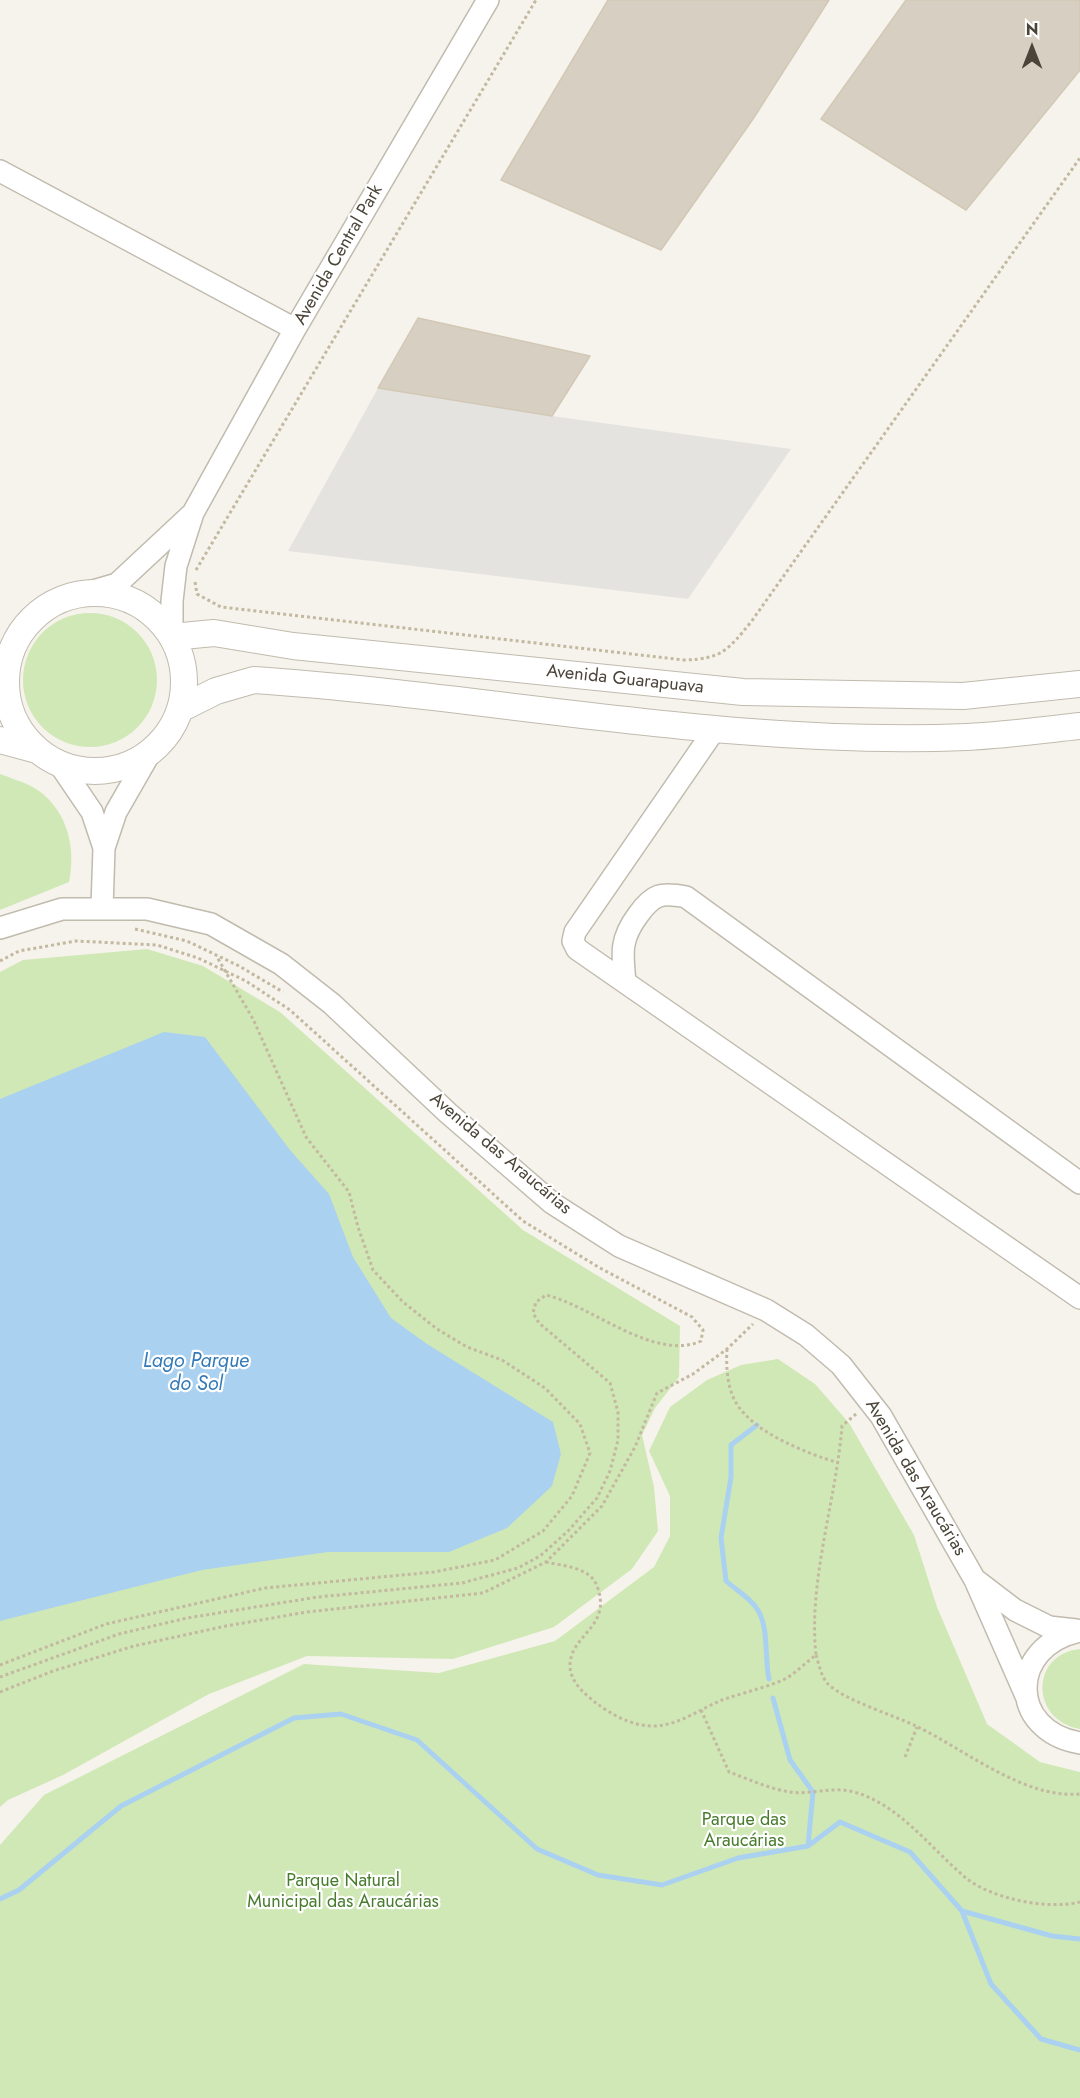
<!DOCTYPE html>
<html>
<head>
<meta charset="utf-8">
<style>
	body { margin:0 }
	#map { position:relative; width:1080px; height:2098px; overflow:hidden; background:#f6f3ec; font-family:Jost,sans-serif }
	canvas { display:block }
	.north { position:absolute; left:1002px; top:18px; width:60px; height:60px; -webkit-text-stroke:4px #fff; paint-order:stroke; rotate:0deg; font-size:16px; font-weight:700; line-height:24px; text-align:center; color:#4a4439 }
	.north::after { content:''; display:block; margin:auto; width:21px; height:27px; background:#4a4439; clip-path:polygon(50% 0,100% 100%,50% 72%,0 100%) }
</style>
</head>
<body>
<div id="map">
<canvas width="1080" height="2098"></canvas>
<div class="north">N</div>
</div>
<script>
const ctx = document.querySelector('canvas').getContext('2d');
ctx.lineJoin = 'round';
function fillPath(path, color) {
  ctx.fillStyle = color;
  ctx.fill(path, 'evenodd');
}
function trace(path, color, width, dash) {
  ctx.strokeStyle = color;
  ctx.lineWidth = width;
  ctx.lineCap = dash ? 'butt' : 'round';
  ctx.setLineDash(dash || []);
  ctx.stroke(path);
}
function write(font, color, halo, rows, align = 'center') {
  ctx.font = font + ' Jost,sans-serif';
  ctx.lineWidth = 4.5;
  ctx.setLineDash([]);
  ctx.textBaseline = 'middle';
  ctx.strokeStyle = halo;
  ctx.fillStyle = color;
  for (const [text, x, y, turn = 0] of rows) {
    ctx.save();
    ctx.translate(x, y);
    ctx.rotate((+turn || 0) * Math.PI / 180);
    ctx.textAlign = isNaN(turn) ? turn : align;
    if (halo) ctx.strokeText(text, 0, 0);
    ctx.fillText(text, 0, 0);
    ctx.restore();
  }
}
const green = new Path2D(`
	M23 680a67 67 0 1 1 134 0a67 67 0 1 1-134 0Z
	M0 774C10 778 21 781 31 786 66 805 77 846 69 882L0 910Z
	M147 949 203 966 280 1012 523 1230 680 1326 679 1377 655 1408 642 1435 654 1487 658 1531 632 1569 554 1627 453 1659 307 1656 209 1694 63 1775 8 1800 0 1807V972L23 960Z
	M778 1359 815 1384 849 1423 914 1535 937 1607 987 1724 1040 1762 1080 1772V2098H0V1845L44 1795 304 1664 439 1673 555 1641 654 1567 670 1536V1496L649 1451 670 1407 707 1380 741 1365Z
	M1080 1649V1729C1030 1720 1030 1654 1080 1649Z`);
const parking = new Path2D(`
	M378 388 552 416 791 449 688 599 288 551Z`);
const water = new Path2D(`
	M164 1032 205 1037 290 1150 329 1194 353 1257 391 1318 427 1344 553 1422 561 1454 552 1486 507 1528 449 1552H328L202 1570 0 1621V1099Z`);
const stream = new Path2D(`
	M757 1425 731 1445V1477L721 1538 726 1581C735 1589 747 1596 755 1606 770 1624 764 1657 769 1679
	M773 1698 790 1760 813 1792 808 1846
	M0 1899 19 1890 121 1806 294 1718 341 1714 417 1740 537 1849 598 1875 662 1885 738 1858 808 1846 840 1822 910 1852 962 1911 1052 1936 1080 1939
	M962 1911 991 1984 1041 2039 1080 2050`);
const building = new Path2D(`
	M608 0H829L753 119 661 250 501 180Z
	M906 0H1080V70L966 210 821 119Z
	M418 318 590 356 552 416 378 388Z`);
const path = new Path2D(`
	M196 570 536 0
	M195 582 197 594 221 607 684 660C722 659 728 650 751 622L1080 158
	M135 929 187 941 239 966 283 992
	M0 961 19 951 76 941 157 945 198 958 246 981 290 1010 523 1221 600 1268 692 1317 703 1330 701 1341C655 1362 592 1306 546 1295L536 1302 533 1313 539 1323 610 1383 618 1412V1440L610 1471 597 1498 569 1530 540 1556 518 1568 462 1583 318 1597 187 1618 119 1634 0 1677
	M727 1349C726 1365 727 1384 734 1399 750 1432 806 1453 839 1463
	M546 1562C563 1566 590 1567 597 1586 613 1628 569 1634 570 1667 571 1683 585 1694 596 1703 612 1715 634 1727 655 1726 679 1725 700 1709 722 1700 742 1693 764 1688 783 1680 795 1674 805 1663 816 1655 808 1581 836 1501 842 1426L856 1414
	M816 1655C819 1664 821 1677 828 1684 844 1700 893 1715 916 1726 964 1749 1024 1799 1080 1794
	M0 1665 106 1624 265 1588 434 1572 495 1560 543 1531 572 1496 590 1453 580 1424 545 1388 502 1360 467 1347 437 1329 403 1302 373 1270 358 1227 349 1192 306 1137 253 1019 217 957
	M0 1692 53 1671 134 1646 226 1626 307 1612 483 1593 546 1562 602 1506 635 1447 657 1393 693 1374 727 1349 753 1324
	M701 1710 729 1772C748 1779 770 1789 790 1792 809 1795 830 1787 850 1791 898 1802 930 1848 966 1878 992 1899 1048 1910 1080 1902
	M905 1757 917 1727`);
const minor = new Path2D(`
	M0 171 295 329
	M86 593 117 584 191 515
	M172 637V601L176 566 193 513 295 329 488 0
	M715 729 575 932 573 941 577 949 1080 1298
	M58 762 92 812 104 848
	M102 908 104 848 116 812 151 751
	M0 928 62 909H147L211 924 281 964 332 1004 448 1113 552 1203 619 1246 766 1310 806 1335 841 1365 881 1416 975 1580 1027 1698
	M625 982C622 953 620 939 638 915 653 894 661 892 686 897L1080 1183
	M977 1581 1015 1610 1049 1627 1076 1630
	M1080 1631C1008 1646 1008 1731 1080 1743`);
const tertiary = new Path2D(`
	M6 682a89 89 0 1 1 178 0a89 89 0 1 1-178 0Z
	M172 637 214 633 293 646 743 692 963 696 1080 684
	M180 709 216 691 254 680C492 696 728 747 967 737 1005 735 1043 730 1080 726
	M0 740 37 750`);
const streetNames = [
	["Avenida Central Park",339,255,-60],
	["Avenida Guarapuava",625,680,6],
	["Avenida das Araucárias",500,1154,40],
	["Avenida das Araucárias",915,1478,59]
];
const parkNames = [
	["Parque das",744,1821],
	["Araucárias",744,1842],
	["Parque Natural",343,1882],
	["Municipal das Araucárias",343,1903]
];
const waterNames = [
	["Lago Parque",196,1362],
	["do Sol",196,1385]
];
fillPath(green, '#d0e8b6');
fillPath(parking, '#e5e3e0');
fillPath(water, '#abd1f0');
trace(stream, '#abd1f0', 5);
fillPath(building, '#d7d0c2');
trace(building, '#d2c8b5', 1.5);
trace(minor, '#c1bbae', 24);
trace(tertiary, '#c1bbae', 28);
trace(path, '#c3b8a0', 3, [3, 3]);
trace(minor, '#fff', 21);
trace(tertiary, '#fff', 26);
write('18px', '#4a4439', '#fff', streetNames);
write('18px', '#477c2c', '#fff', parkNames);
write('italic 20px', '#3379b6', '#fff', waterNames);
</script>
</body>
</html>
